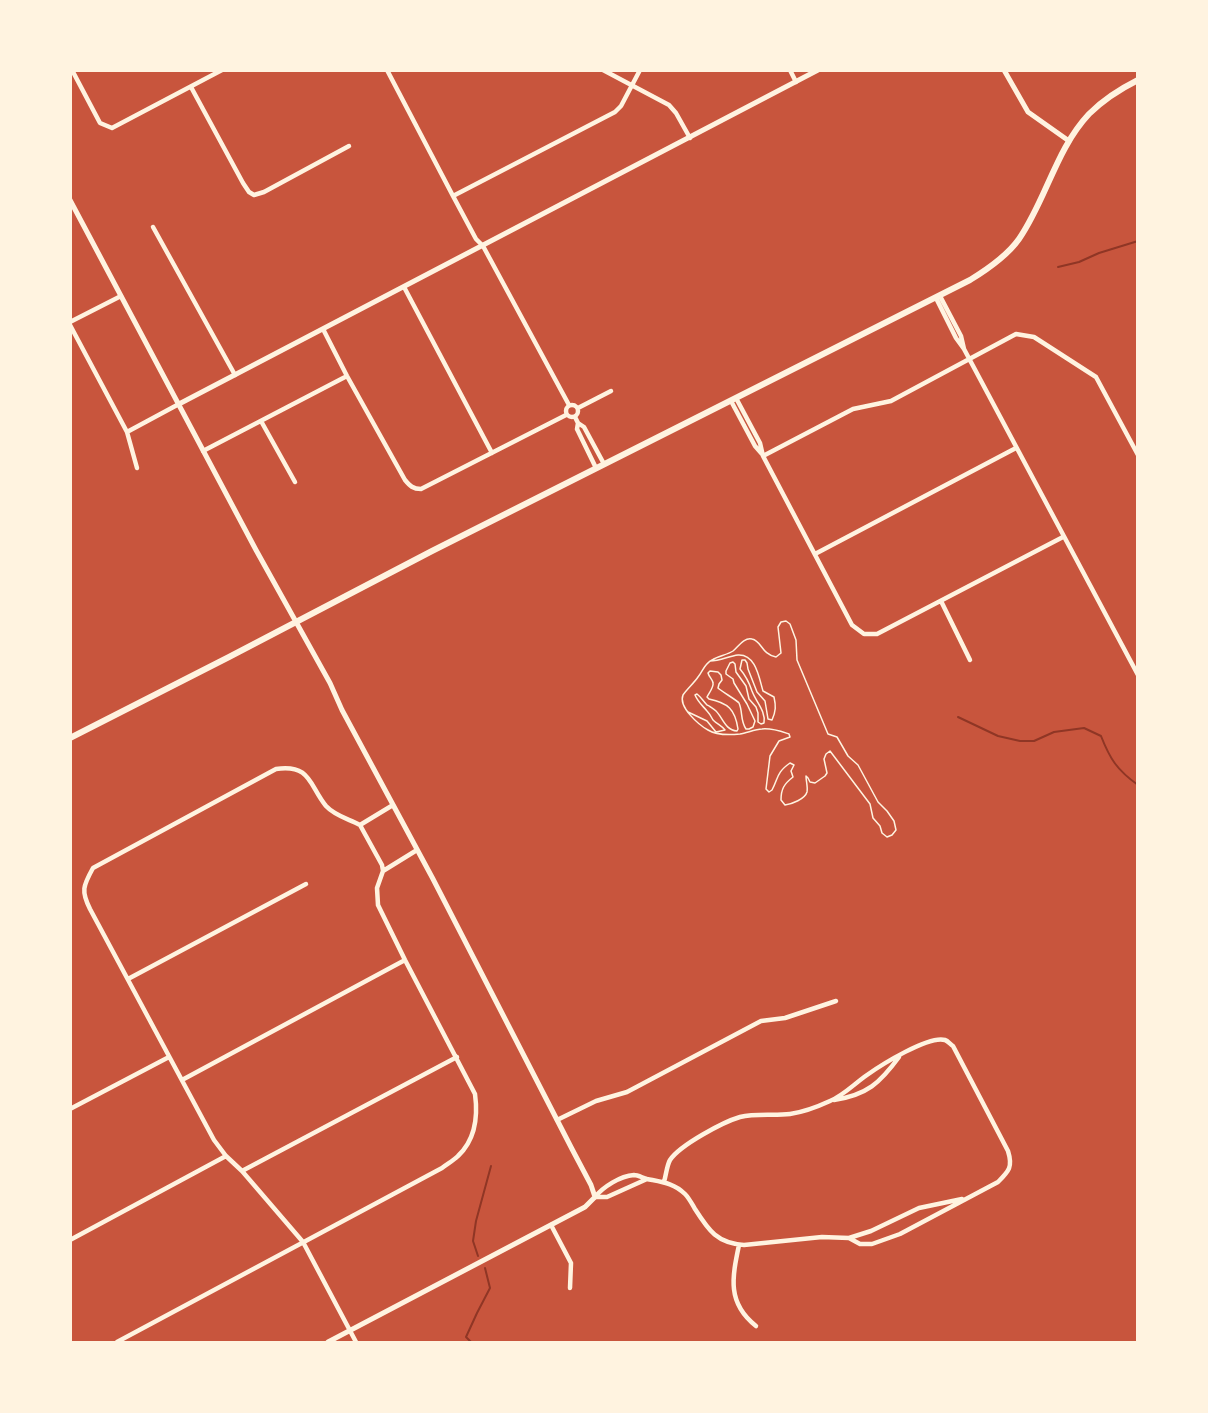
<!DOCTYPE html>
<html>
<head>
<meta charset="utf-8">
<style>
	body { margin:0 }
	#map { position:relative; width:1208px; height:1413px; overflow:hidden; background:#c8553d; font-family:Jost,sans-serif }
	canvas { display:block }
	.frame { position:absolute; inset:0; border:72px solid #fff3e0; pointer-events:none }
</style>
</head>
<body>
<div id="map">
<canvas width="1208" height="1413"></canvas>
<div class="frame"></div>
</div>
<script>
const ctx = document.querySelector('canvas').getContext('2d');
ctx.lineJoin = 'round';
function trace(path, color, width, dash) {
  ctx.strokeStyle = color;
  ctx.lineWidth = width;
  ctx.lineCap = dash ? 'butt' : 'round';
  ctx.setLineDash(dash || []);
  ctx.stroke(path);
}
const stream = new Path2D(`
	M1058 267 1079 262 1099 253 1138 241
	M958 717 998 736 1020 741H1034L1054 732 1084 728 1101 736C1110 759 1117 770 1138 785
	M478 1256 473 1241 476 1221 491 1166
	M471 1342 466 1337 477 1313 490 1288 485 1268`);
const path = new Path2D(`
	M786 621 790 624 796 640 797 660 828 734 837 737 848 756 858 765 878 802 887 811 894 821 896 830 892 835 887 837 882 833 880 826 873 818 870 804 830 751 826 754 824 759 827 773 825 776 815 783 810 782 808 778 806 776C806 781 808 787 807 792 805 799 792 804 785 805L781 800C781 789 784 784 793 777L791 771 794 765 790 763C776 773 779 777 772 790L769 792 766 789 770 756 779 741 790 737 789 734C780 731 772 728 762 729 755 729 747 733 740 734 730 735 716 735 708 730 699 725 678 707 683 695 687 689 694 683 698 677 703 671 704 664 712 660 718 656 727 655 733 651 738 647 744 637 752 639 762 641 761 654 776 657L781 653 778 627 781 622Z
	M688 712 707 721 716 732 725 730C722 726 717 724 713 720 712 718 709 713 707 711 702 705 698 702 695 695L697 694C701 697 703 701 707 705 708 705 715 710 716 711 723 718 725 730 737 731L738 729C735 709 728 703 709 699L707 697C709 693 714 687 713 683 713 680 709 677 708 673L710 671 718 672 721 675 722 680 719 684 718 688C721 691 738 701 739 703 743 712 740 720 746 729H749L753 727 755 721 747 704 734 683 733 679 726 674V671L730 663 733 662 735 664 736 672 746 686 749 699 756 707 758 713V722L761 724 764 723C766 711 756 702 752 691 749 682 746 676 740 669L742 660H745L747 663 748 669 757 692 765 701 768 719 772 720C776 711 776 706 774 697L763 691C759 678 756 654 738 655 729 656 720 661 710 661`);
const minor = new Path2D(`
	M72 70 100 123 112 128 222 70
	M387 70 453 196 476 239 483 246 569 405
	M603 70 669 105 676 113 690 138
	M790 70 796 82
	M191 87 243 183 249 192 254 195 264 192 349 146
	M453 196 615 112 621 106 640 70
	M153 227 235 375
	M404 287 492 453
	M936 298 956 338 964 349 961 336 940 296
	M70 322 121 296
	M70 325 127 432 137 468
	M323 329 347 376 405 480C410 486 413 489 421 489L566 415
	M964 349 1138 675
	M736 398 760 443 763 456 852 625 864 634H877L1063 537
	M731 401 755 446 762 454
	M566 411a6 6 0 1 1 12 0a6 6 0 1 1-12 0Z
	M578 408 611 391
	M575 417 578 423 584 427 604 464
	M261 421 295 482
	M578 423 577 429 596 468
	M127 432 179 404
	M203 451 347 376
	M763 456 853 409 891 401 1016 334 1034 337 1096 377 1138 455
	M815 554 1016 448
	M941 601 970 660
	M360 825 382 865 383 871
	M360 825 393 805
	M128 979 306 884
	M182 1080 405 960
	M834 1100C867 1095 880 1083 899 1057
	M70 1109 169 1057
	M557 1120 596 1101 627 1092 761 1021 785 1018 836 1001
	M242 1171 457 1057
	M664 1182C666 1175 667 1165 670 1160 680 1145 723 1122 740 1117 756 1113 774 1116 790 1114 804 1112 817 1107 830 1101 844 1095 854 1084 867 1075 881 1065 929 1035 945 1040 948 1041 950 1044 953 1046L1008 1151C1013 1167 1009 1171 998 1182L900 1234 872 1244H860L849 1238
	M595 1197C603 1187 620 1176 634 1175 638 1175 643 1178 647 1179 662 1182 674 1183 685 1194 689 1198 692 1204 695 1209 709 1231 717 1243 744 1245L822 1237 849 1238 871 1231 919 1208 962 1199
	M595 1197H607L647 1179
	M551 1225 571 1263 570 1288
	M70 1240 226 1156
	M739 1245C732 1278 727 1303 756 1326
	M117 1342 442 1168C447 1164 453 1161 458 1156 475 1140 478 1116 475 1094L405 960 378 905 377 888 383 871 417 850
	M356 1342 303 1242 242 1171 226 1156 214 1140 90 909C81 891 83 886 93 868L276 769C311 764 309 785 326 806 335 816 349 819 360 825`);
const tertiary = new Path2D(`
	M1004 70 1028 112 1069 141
	M70 200 256 550 330 683 342 710 433 879 572 1149 591 1185 595 1197 585 1207 328 1342
	M179 404 818 70`);
const secondary = new Path2D(`
	M70 738 229 657 432 551 970 280C988 269 1007 256 1019 239 1046 200 1056 149 1089 114 1103 100 1120 89 1138 80`);
trace(stream, '#8f3625', 2);
trace(path, '#fff3e0', 1.5);
trace(minor, '#fff3e0', 4.5);
trace(tertiary, '#fff3e0', 5);
trace(secondary, '#fff3e0', 6);
</script>
</body>
</html>
